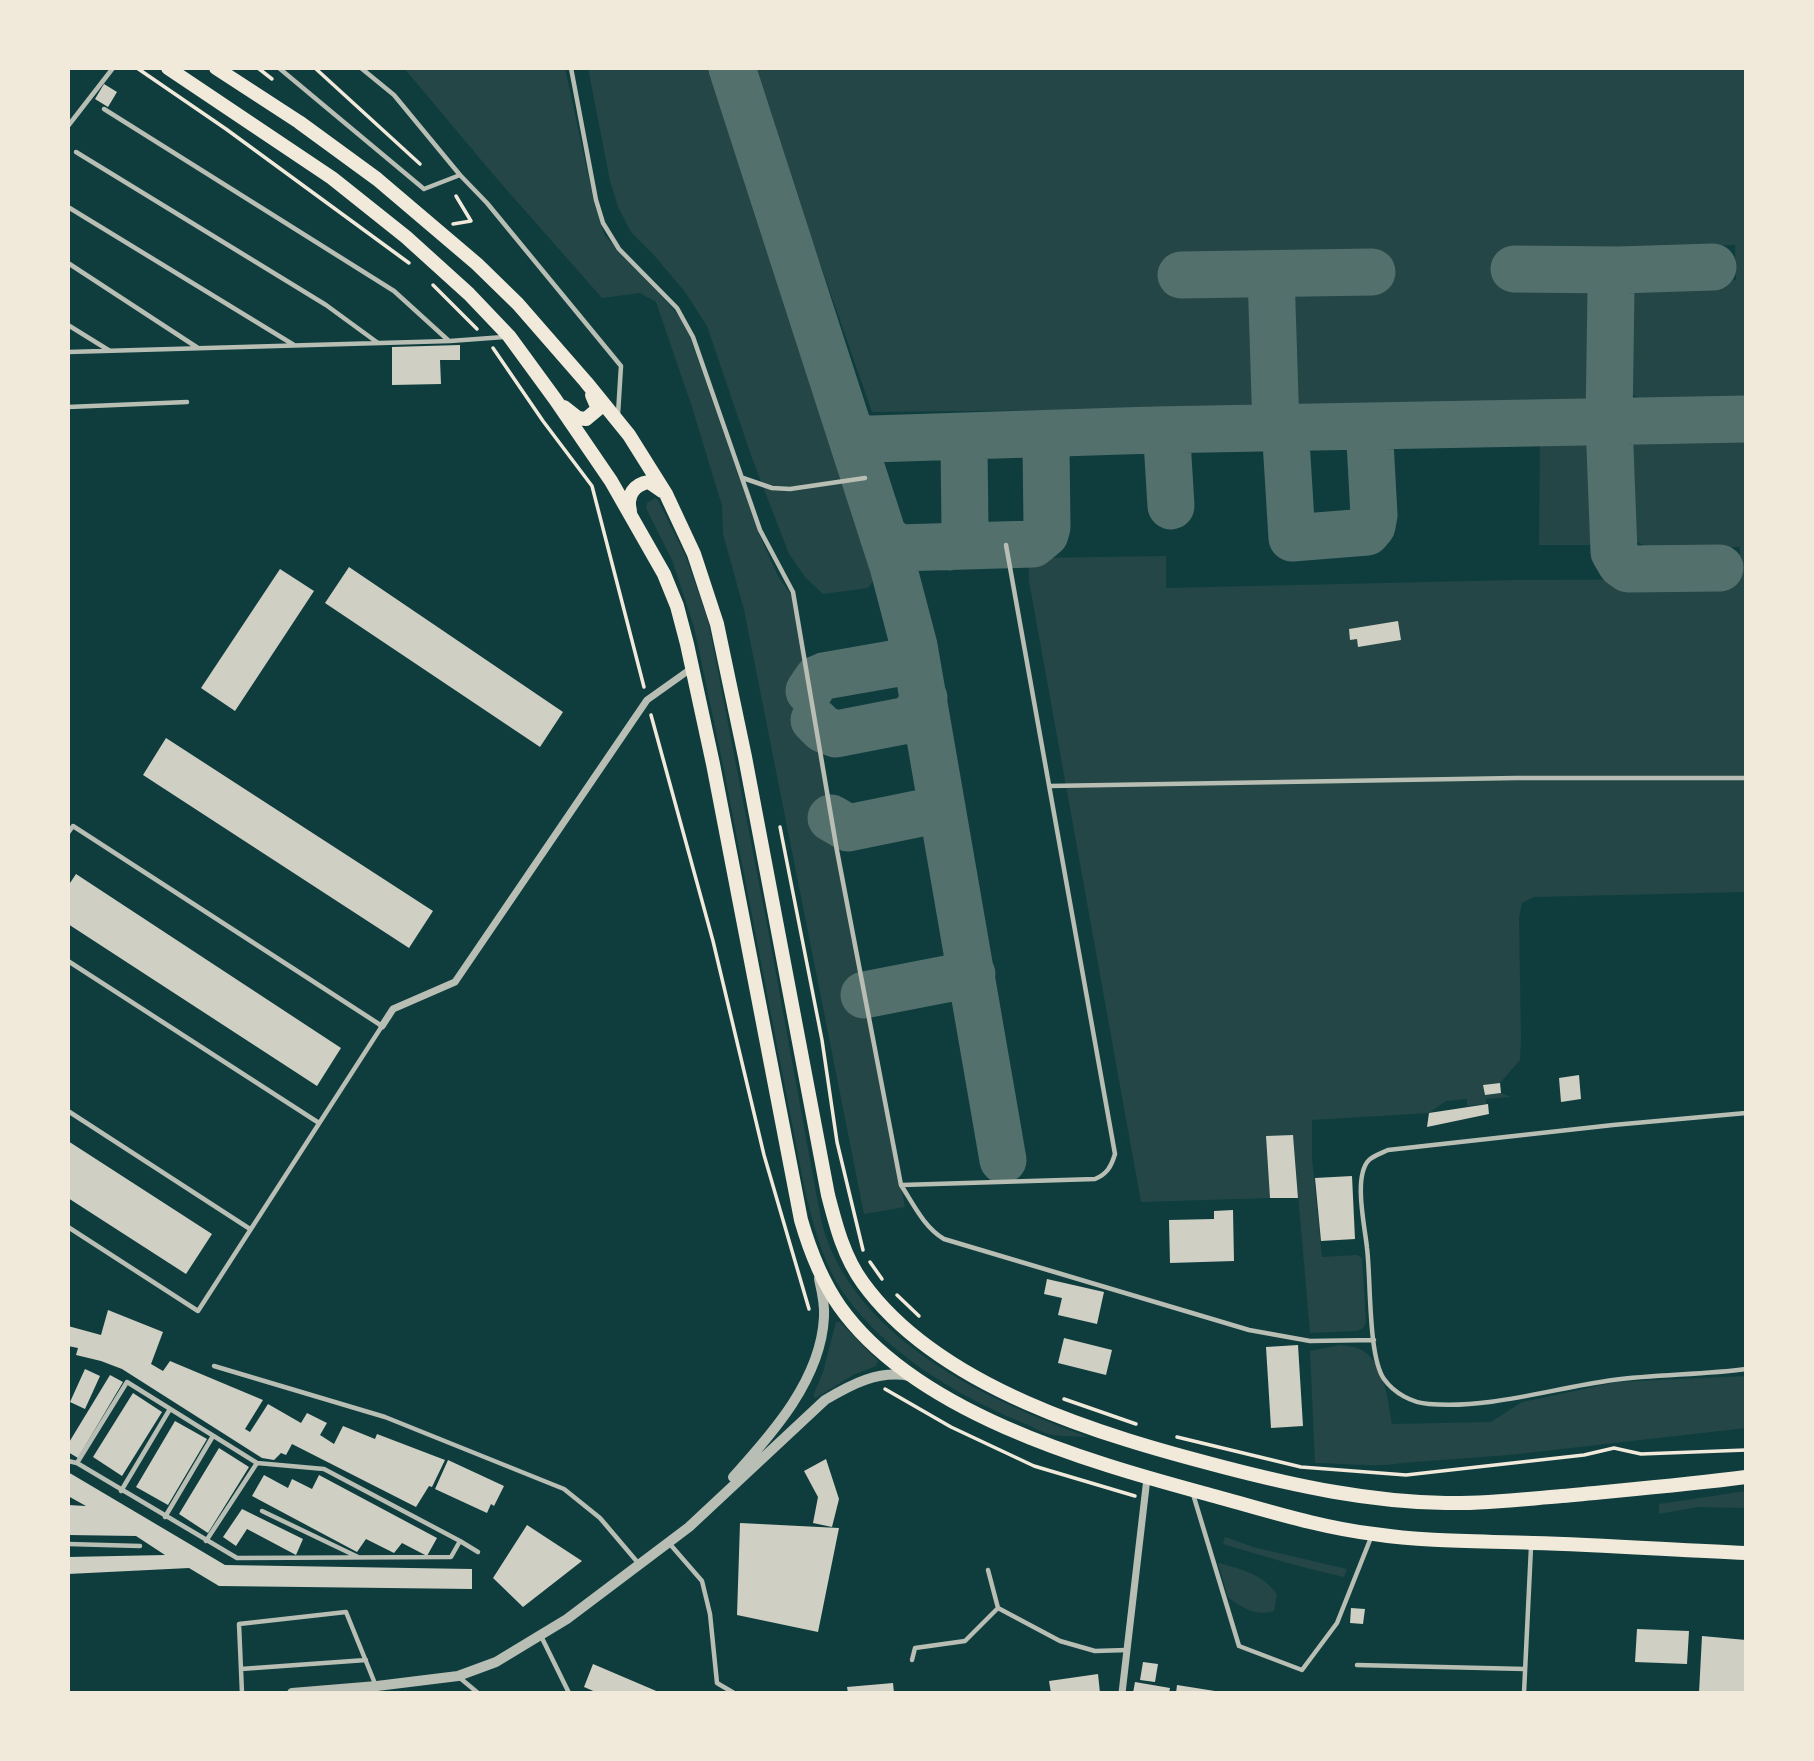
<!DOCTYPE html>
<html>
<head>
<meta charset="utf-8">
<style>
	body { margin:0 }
	#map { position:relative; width:1814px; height:1761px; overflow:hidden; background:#0f3d3e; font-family:"DM Sans",sans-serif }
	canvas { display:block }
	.frame { position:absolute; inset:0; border:70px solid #f1e9da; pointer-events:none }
</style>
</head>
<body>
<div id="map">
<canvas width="1814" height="1761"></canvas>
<div class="frame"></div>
</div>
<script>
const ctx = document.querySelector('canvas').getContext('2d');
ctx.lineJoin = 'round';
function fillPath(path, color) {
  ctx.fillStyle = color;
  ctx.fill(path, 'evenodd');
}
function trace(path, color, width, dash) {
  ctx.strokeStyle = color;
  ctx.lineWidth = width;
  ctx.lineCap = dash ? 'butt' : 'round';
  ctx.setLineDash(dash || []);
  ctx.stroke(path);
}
const green = new Path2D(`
	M404 68H565L595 207 605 236 669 304 681 319 690 337 759 534 778 576 794 599 905 1207 864 1214 744 610 723 534 722 506 692 407 656 302 640 293 602 298 498 180Z
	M588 68H709L878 574 868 588 823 594 805 577 789 554 752 458 707 326 685 292 653 254 631 232 618 207 610 181Z
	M752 68H1746V399L1644 402 1629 392 1626 281 1736 280 1735 245 1501 251 1502 284 1606 281 1607 387 1595 403 1288 409 1280 290 1390 286 1387 255 1165 261V292L1262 291 1269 408 872 412Z
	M1746 425V892L1534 897 1522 903 1519 918 1521 1039 1520 1060 1500 1083 1483 1085 1485 1095 1501 1093 1511 1097 1486 1099V1104L1467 1106V1099L1446 1101 1429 1113 1312 1120V1158L1322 1257 1357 1255 1362 1258 1366 1322 1363 1328 1357 1331 1310 1333 1293 1136H1266L1270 1198 1141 1202 1029 581V566L1034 558 1166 556V588L1515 580 1739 579 1740 547 1649 548 1632 539V441L1641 428Z
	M1595 427 1607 436 1610 535 1599 545H1539L1540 431Z
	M655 498 658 500 686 557 708 620 769 935 817 1198C820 1210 821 1223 825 1234 861 1342 989 1401 1088 1437 1074 1436 1058 1437 1045 1433 1037 1430 1029 1425 1021 1422 956 1395 886 1353 845 1295 823 1264 814 1227 805 1191L722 760 694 627 672 560 646 508 647 503Z
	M836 1322H840L878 1361 876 1366 853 1375 816 1398 813 1396 823 1372Z
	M1340 1345C1346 1346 1352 1346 1357 1348 1384 1357 1388 1401 1392 1424L1491 1422 1522 1402 1617 1382 1746 1376V1428L1509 1455 1401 1463C1380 1468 1340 1463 1315 1463L1310 1351Z
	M1746 1491V1508L1698 1507 1659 1514V1504Z
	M1225 1537 1253 1547 1347 1569 1344 1577C1303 1568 1263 1556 1223 1544Z
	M1218 1563C1242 1569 1262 1574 1277 1594L1274 1611C1257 1617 1240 1607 1228 1597Z`);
const taxiway = new Path2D(`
	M732 68 893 566 914 646 1003 1160
	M1514 269 1618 270 1713 267
	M1618 270 1612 279 1611 291 1609 422 1614 552 1621 564 1628 569 1720 568
	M1271 274 1276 428
	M1181 275 1372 272
	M848 427C855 437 860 438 872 439L1154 430 1746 419
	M1303 428C1296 430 1287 431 1286 441L1292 538 1367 532 1372 526 1374 515 1370 442 1371 435 1384 427
	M1154 430 1162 433 1167 441 1171 506
	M883 536 898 548 1033 544 1045 534 1047 527 1046 445 1060 433
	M950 547 964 534 965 529 964 446 972 436
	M809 691 817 679 824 676 898 663 908 656 914 646
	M814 720 823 729 836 734 908 720 917 712 924 698
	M831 818 848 828 941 809
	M864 995 972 974`);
const building = new Path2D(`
	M104 84 117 92 108 107 95 99Z
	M460 345V360H440L441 384 392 385V347Z
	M349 567 563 712 540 747 325 603Z
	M280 569 314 591 235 711 201 688Z
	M1398 621 1401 640 1358 647 1357 639 1350 640 1349 629Z
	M166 738 433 911 409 948 143 775Z
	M76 874 341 1048 317 1086 68 924V886Z
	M1579 1075 1581 1099 1561 1102 1559 1078Z
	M1500 1083 1501 1093 1485 1095 1483 1085Z
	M1488 1104 1489 1114 1427 1127 1429 1113Z
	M1293 1135 1298 1198H1270L1266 1136Z
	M68 1141 212 1234 186 1274 68 1198Z
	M1352 1176 1355 1239 1321 1241 1315 1178Z
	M1233 1210 1234 1261 1170 1263 1169 1220 1214 1219V1211Z
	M1047 1279 1104 1292 1097 1324 1058 1315 1062 1298 1044 1294Z
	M108 1310 163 1332 151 1364 163 1371 170 1361 263 1400 245 1429 250 1432 268 1404 301 1423 307 1413 327 1423 320 1435 334 1444 343 1426 375 1439 377 1434 445 1460 432 1487 429 1486 416 1507 292 1444 286 1455 281 1453 274 1460 262 1458 122 1369 101 1361 76 1355 78 1348 68 1346V1326L101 1335Z
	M1064 1338 1112 1350 1106 1375 1058 1363Z
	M1298 1345 1303 1426 1271 1428 1266 1347Z
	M85 1369 100 1376 85 1409 70 1402Z
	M110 1375 123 1382 78 1458 68 1452V1444Z
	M133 1393 162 1412 122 1476 93 1457Z
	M175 1421 207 1439 168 1505 136 1487Z
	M219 1448 249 1467 208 1533 179 1514Z
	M826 1459 839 1499 832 1527 813 1523 818 1497 804 1471Z
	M448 1460 504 1486 494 1506 491 1504 487 1513 435 1489Z
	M68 1472 225 1565 472 1569V1589L219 1586 189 1568 68 1574V1557L165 1555 136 1536 68 1535V1505L86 1506 68 1496Z
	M264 1475 288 1488 292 1479 312 1489 319 1475 437 1538 427 1556 402 1543 394 1553 366 1539 357 1552 252 1496Z
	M242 1509 303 1539 296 1555 247 1529 236 1546 223 1537Z
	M740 1523 839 1528 818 1632 737 1615Z
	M527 1525 582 1561 523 1607 493 1578Z
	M1351 1608 1365 1609 1363 1624 1350 1623Z
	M1637 1629 1689 1631 1687 1664 1635 1662Z
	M1702 1636 1746 1640V1693H1699Z
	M1143 1662 1158 1664 1155 1682 1140 1680Z
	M593 1664 661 1693H598L584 1687Z
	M1098 1674 1100 1693H1051L1049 1681Z
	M1135 1682 1170 1688 1169 1693H1133Z
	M893 1683 894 1693H848L847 1687Z
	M1177 1685 1215 1691V1693H1176Z`);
const path = new Path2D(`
	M137 68 226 129 409 263
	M258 68 272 79
	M315 68 420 164
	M453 224 471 221 456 196
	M433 285 477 329
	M493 348 543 421 592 486 644 687
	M651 715 713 941 764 1155 809 1309
	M780 827 822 1040 837 1142 863 1250
	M870 1262 882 1279
	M897 1295 919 1316
	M885 1389 951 1427 1034 1466 1135 1496
	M1064 1399 1136 1424
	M1177 1437 1301 1467 1406 1475 1584 1455 1614 1448 1641 1454 1746 1450`);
const service = new Path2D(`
	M279 68 424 189 460 175 394 95 361 68
	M571 68 596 200 603 223 619 249 677 308 693 337 760 530 793 592 837 851 901 1185C914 1205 924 1227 944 1239L1249 1330 1310 1341 1374 1340
	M104 109 394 291 449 341
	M68 126 113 68
	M76 152 326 305 378 343
	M460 175 487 203 621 366 618 414
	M68 207 294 345
	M68 263 198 348
	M68 325 110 351
	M68 352 450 341 504 337
	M68 407 187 402
	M743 478 772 488 790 489 865 478
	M1049 786 1516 778H1746
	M68 833 73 826 382 1026 198 1311 68 1227
	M68 961 319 1123
	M68 1111 250 1229
	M1746 1113 1613 1125 1388 1150C1382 1153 1373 1156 1369 1160 1353 1176 1365 1227 1367 1248 1371 1280 1368 1356 1384 1379 1394 1393 1412 1403 1429 1404 1491 1409 1553 1388 1613 1380 1657 1374 1702 1375 1746 1369
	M902 1185 1095 1179C1107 1174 1111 1167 1115 1154L1006 545
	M214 1366 385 1417 564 1489 600 1518 639 1564
	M68 1461 77 1463 237 1558 451 1557 460 1541 324 1469 257 1463 127 1382 77 1463
	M121 1491 170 1409
	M1193 1494 1239 1646 1302 1670 1337 1623 1372 1535
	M262 1511 358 1557
	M165 1517 213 1436
	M206 1541 257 1463
	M460 1541 478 1552
	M669 1543 702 1581 710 1614 717 1683 734 1693
	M68 1544 140 1546
	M988 1570 998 1608 1060 1641 1095 1651 1127 1650
	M541 1636 569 1693
	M912 1660 915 1648 965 1641 998 1608
	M1357 1665 1525 1669
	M241 1669 366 1660
	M460 1678 478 1693
	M242 1693 239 1624 346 1612 376 1686
	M1524 1693 1531 1547`);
const minor = new Path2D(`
	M382 1026 393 1009 455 982 647 700 692 668
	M1122 1693 1147 1478`);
const tertiary = new Path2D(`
	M733 1477C773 1433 821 1379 824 1317 825 1304 822 1292 819 1279
	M292 1693 377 1686 458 1676 496 1662 567 1619 689 1527 825 1400C852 1384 878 1370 910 1376`);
const primary = new Path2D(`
	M168 68 332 178 406 237 469 294 509 336 555 399 611 481 664 574 677 606 687 644 713 764 801 1220C810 1251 821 1280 840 1307 915 1412 1085 1461 1203 1493 1260 1508 1316 1527 1374 1534 1427 1542 1480 1541 1533 1543 1604 1545 1675 1550 1746 1553
	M216 68 299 122 377 179 477 264 518 304 586 382 629 435 666 494 694 554 717 624 745 757 828 1195C836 1226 844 1257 863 1283 939 1388 1103 1436 1223 1467 1296 1486 1370 1502 1446 1503 1485 1504 1524 1499 1562 1496 1623 1490 1685 1485 1746 1477
	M564 407 578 418 586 419 598 409 592 395
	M630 511C626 496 634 484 649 482L662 491`);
fillPath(green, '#244646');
trace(taxiway, '#53706d', 47);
fillPath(building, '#cfcfc3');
trace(path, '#f1e9da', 3.5);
trace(service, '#b8beb3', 4.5);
trace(minor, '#b8beb3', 7);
trace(tertiary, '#b8beb3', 10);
trace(primary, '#f1e9da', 14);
</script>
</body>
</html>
